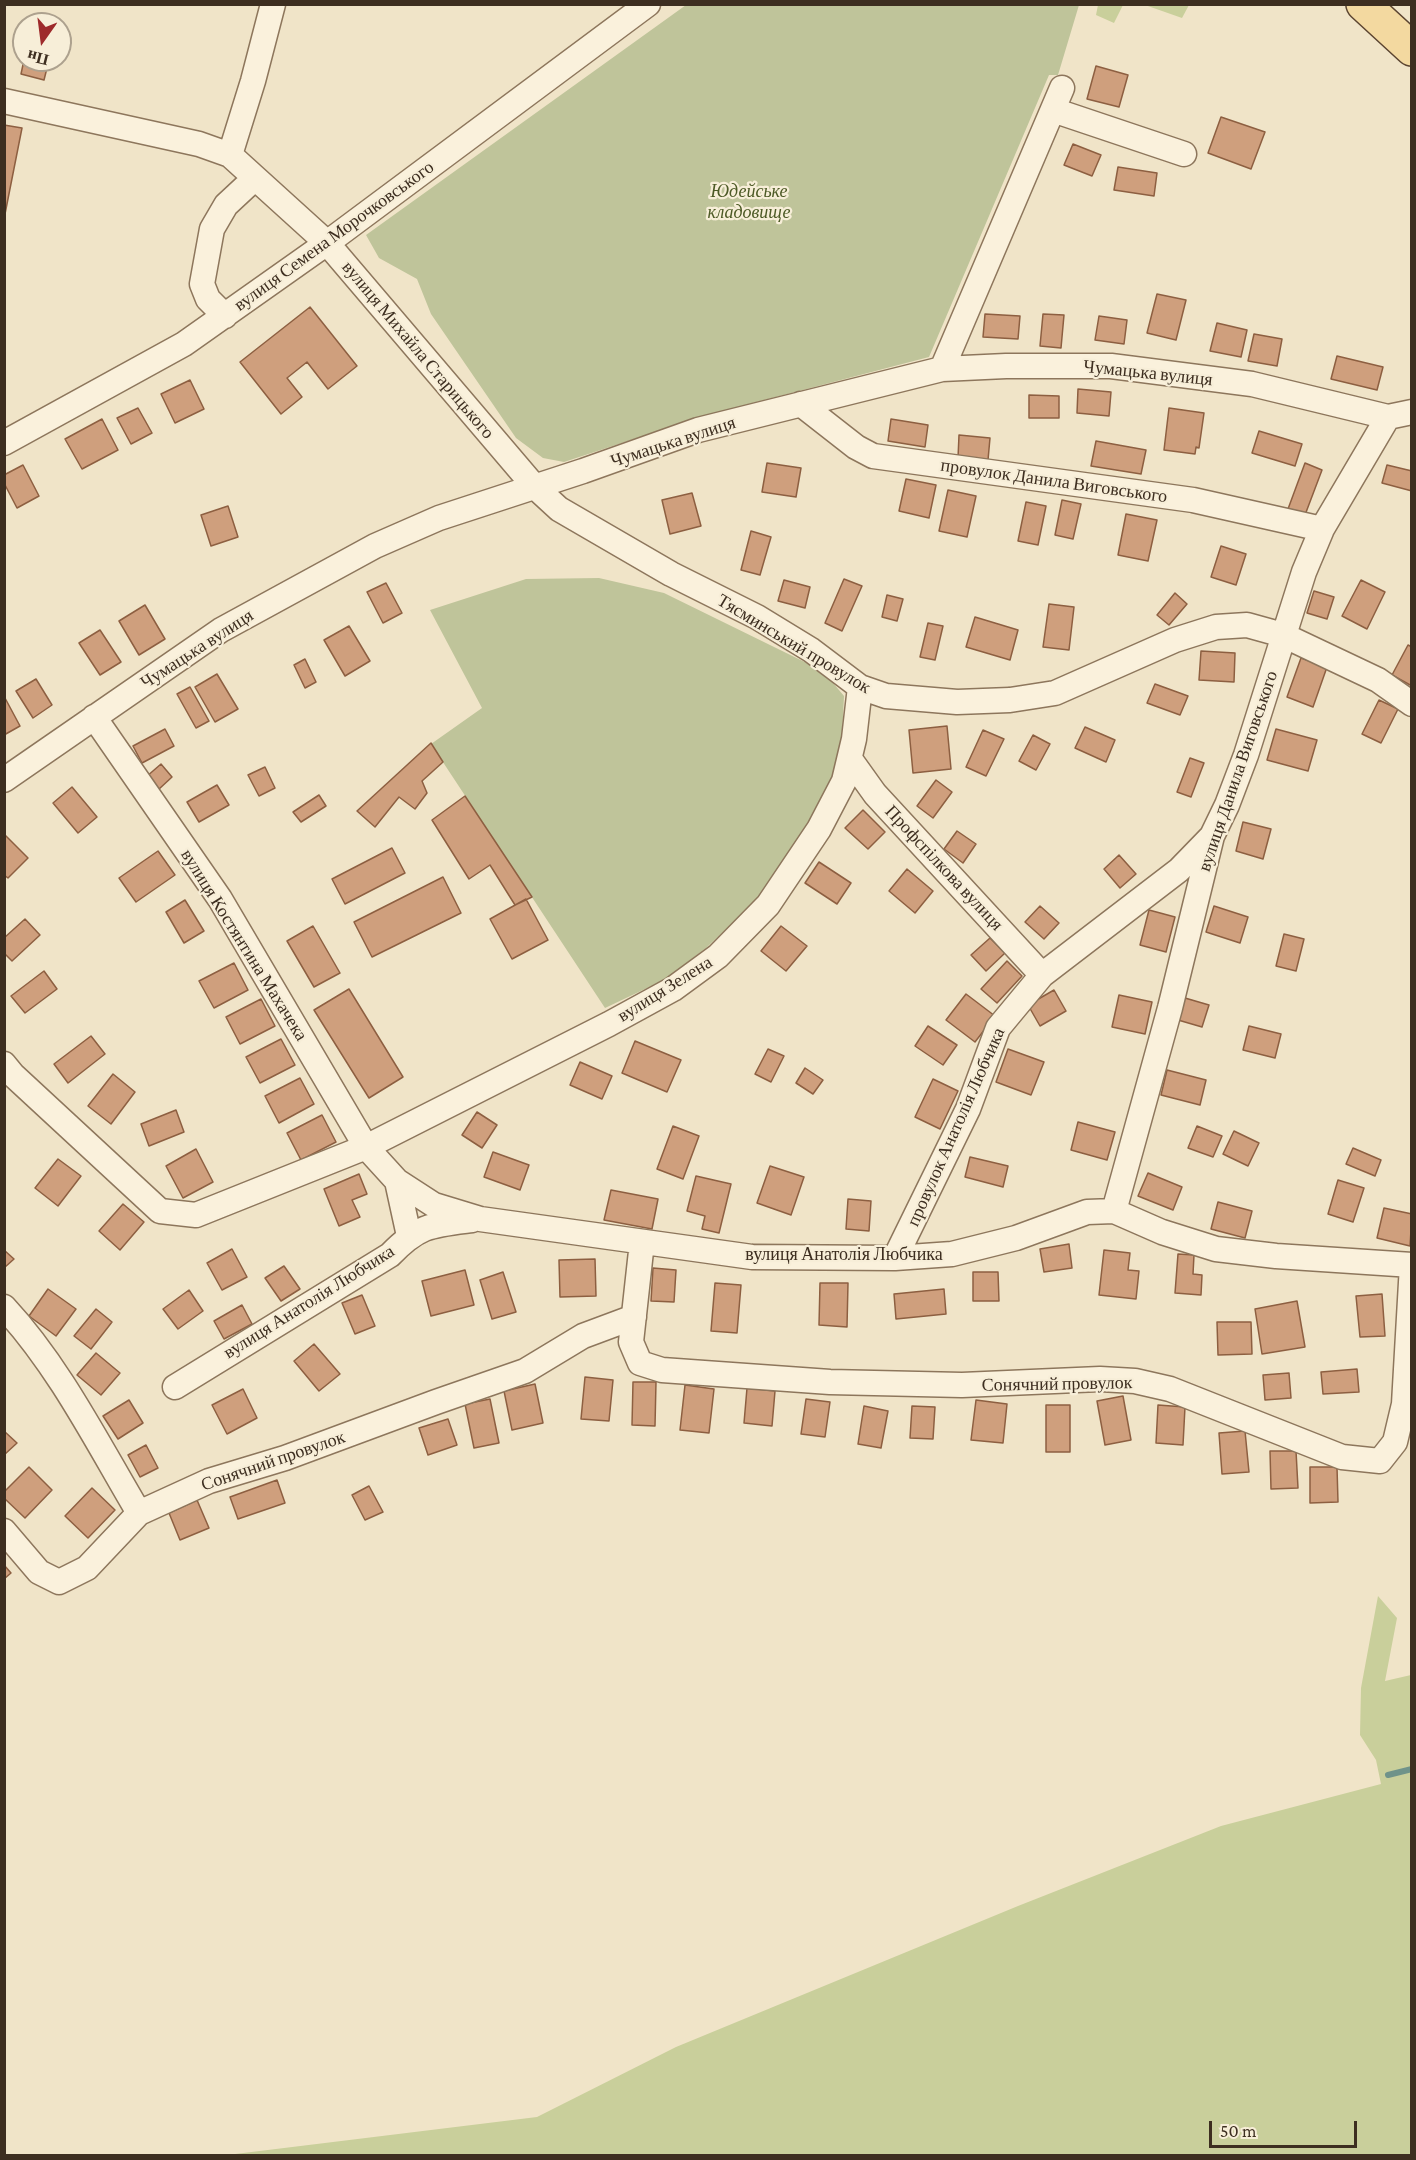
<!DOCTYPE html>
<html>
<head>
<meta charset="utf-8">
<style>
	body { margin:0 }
	#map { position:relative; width:1416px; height:2160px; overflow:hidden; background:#f0e4c8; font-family:"Crimson Pro",serif }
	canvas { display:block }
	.frame { position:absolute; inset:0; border:6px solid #3d2e20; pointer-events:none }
	.north { position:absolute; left:12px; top:12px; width:60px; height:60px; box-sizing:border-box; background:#f7eed8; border:2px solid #ada18e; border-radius:50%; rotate:194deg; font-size:16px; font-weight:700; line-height:24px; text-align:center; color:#3d2e20 }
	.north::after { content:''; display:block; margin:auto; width:21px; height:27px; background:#9e2a2b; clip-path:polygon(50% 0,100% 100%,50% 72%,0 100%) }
	.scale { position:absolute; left:1209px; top:2121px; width:148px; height:27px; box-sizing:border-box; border:3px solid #3d2e20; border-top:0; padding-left:8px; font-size:18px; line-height:21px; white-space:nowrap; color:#3d2e20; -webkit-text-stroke:4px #f7eed8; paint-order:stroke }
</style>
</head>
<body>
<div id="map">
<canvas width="1416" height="2160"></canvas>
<div class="frame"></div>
<div class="north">Пн</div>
<div class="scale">50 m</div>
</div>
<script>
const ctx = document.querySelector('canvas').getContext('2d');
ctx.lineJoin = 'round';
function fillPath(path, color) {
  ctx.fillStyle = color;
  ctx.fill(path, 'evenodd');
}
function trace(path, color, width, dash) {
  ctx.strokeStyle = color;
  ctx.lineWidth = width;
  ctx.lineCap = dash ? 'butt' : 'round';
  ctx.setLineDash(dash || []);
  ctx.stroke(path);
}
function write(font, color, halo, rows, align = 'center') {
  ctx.font = font + ' "Crimson Pro",serif';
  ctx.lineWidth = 4.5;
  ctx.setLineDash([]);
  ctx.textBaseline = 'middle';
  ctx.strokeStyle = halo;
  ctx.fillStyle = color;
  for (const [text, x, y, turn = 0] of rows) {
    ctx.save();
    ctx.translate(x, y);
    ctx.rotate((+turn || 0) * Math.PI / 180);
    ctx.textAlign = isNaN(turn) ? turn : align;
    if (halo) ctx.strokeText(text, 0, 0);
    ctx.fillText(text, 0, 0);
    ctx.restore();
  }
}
const green = new Path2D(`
	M1098 5V4L1123 5 1114 23 1096 15Z
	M1145 5H1189L1182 18Z
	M1378 1596 1397 1618 1385 1681 1411 1675V2155H227L537 2117 676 2047 1018 1906 1221 1826 1381 1784 1376 1760 1360 1735 1361 1688Z`);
const cemetery = new Path2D(`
	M686 5H1079L1058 75H1049L929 357 707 415 564 462 543 458 516 438 431 314 417 279 379 258 366 235Z
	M599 578 664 593 823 671 844 696 842 738 833 777 794 847 754 903 706 948 664 980 605 1008 431 744 482 708 430 610 526 579Z`);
const stream = new Path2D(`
	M1388 1775 1412 1769`);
const building = new Path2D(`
	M24 60H49L44 80 21 74Z
	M1096 66 1128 75 1119 107 1087 99Z
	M1221 117 1265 132 1251 169 1208 153Z
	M4 125 22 128 5 214H4Z
	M1073 144 1101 155 1092 176 1064 165Z
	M1118 167 1157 173 1154 196 1114 190Z
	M1157 294 1186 300 1176 340 1147 333Z
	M310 307 357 366 328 389 307 362 287 378 302 397 281 414 240 362Z
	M985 314 1020 316 1018 339 983 337Z
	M1043 314 1064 315 1061 348 1040 346Z
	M1099 316 1127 320 1124 344 1095 340Z
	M1217 323 1247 330 1241 357 1210 351Z
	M1254 334 1282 339 1277 366 1248 361Z
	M1337 356 1383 367 1377 390 1331 379Z
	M190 380 204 409 175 423 161 394Z
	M1078 389 1111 392 1109 416 1077 413Z
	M1029 395 1059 396V418H1029Z
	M138 408 152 433 131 444 117 418Z
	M1169 408 1204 413 1199 448 1196 447 1195 454 1164 450Z
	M102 419 118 450 82 469 65 439Z
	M891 419 928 425 925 447 888 441Z
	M1259 431 1302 444 1295 466 1252 453Z
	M959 435 990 438 988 460 958 458Z
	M1096 441 1146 450 1141 474 1091 466Z
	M767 463 801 468 796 497 762 492Z
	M1305 463 1322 470 1305 515 1288 509Z
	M23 465 39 496 17 508 4 483V475Z
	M1387 465 1412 471V491L1382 483Z
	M906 479 936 485 929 518 899 511Z
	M948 490 976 496 967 537 939 531Z
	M692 493 701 526 670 534 662 500Z
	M1062 500 1081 504 1073 539 1055 535Z
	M1026 502 1046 506 1038 545 1018 541Z
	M228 506 238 537 211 546 201 515Z
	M1126 514 1157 520 1148 561 1118 555Z
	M751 531 771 537 760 575 741 570Z
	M1221 546 1246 554 1236 585 1211 577Z
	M844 579 862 586 842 631 825 623Z
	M784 580 810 587 805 608 778 601Z
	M1361 580 1385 592 1367 629 1342 616Z
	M386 583 402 613 383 623 367 592Z
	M1314 591 1334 597 1327 619 1307 613Z
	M1175 593 1187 604 1169 625 1157 615Z
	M887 595 903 599 897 621 882 617Z
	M1049 604 1074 607 1069 650 1043 647Z
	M145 605 165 639 139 655 119 621Z
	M975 617 1018 630 1010 660 966 647Z
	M928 623 943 626 935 660 920 657Z
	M349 626 370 661 345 676 324 640Z
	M100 630 121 662 100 675 79 643Z
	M1408 645 1412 647V686L1392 675Z
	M1201 651 1235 653 1234 682 1199 680Z
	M1301 658 1327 667 1313 707 1287 697Z
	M305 659 316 682 305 688 294 665Z
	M217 674 238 709 215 722 195 687Z
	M36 679 52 705 33 718 16 691Z
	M1155 684 1188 696 1180 715 1147 703Z
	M190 687 209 721 196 728 177 694Z
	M5 698 20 726 4 735V699Z
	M1379 700 1398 709 1381 743 1362 734Z
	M947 726 951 769 913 773 909 730Z
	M1085 727 1115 740 1106 762 1075 748Z
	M165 729 174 746 142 763 133 746Z
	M1276 729 1317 740 1308 771 1267 760Z
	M983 730 1004 739 986 776 966 767Z
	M1033 735 1050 744 1036 770 1019 761Z
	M431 743 443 762 422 781 427 793 415 809 399 797 375 827 357 811Z
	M1190 758 1204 763 1191 797 1177 792Z
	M161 764 172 777 158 790 146 777Z
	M265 767 275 788 259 796 248 775Z
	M936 780 952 792 933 818 917 806Z
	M217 785 229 805 199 822 187 802Z
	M72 787 97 817 78 833 53 803Z
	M319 795 326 806 301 822 293 812Z
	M465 796 532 897 515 905 490 865 469 879 432 820Z
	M863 810 885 832 868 849 845 828Z
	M1243 822 1271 829 1263 859 1236 851Z
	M957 831 976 844 963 863 944 849Z
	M4 834 28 858 8 878 4 875Z
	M392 848 405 873 345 904 332 879Z
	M158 851 175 875 136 902 119 878Z
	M1119 855 1136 874 1120 888 1104 869Z
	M819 862 851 883 837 904 805 883Z
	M907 869 933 891 915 913 889 891Z
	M443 877 461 913 372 957 354 922Z
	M526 899 548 940 512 959 490 919Z
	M185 900 204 931 184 943 166 912Z
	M1040 906 1059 923 1044 939 1025 922Z
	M1214 906 1248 917 1240 943 1206 932Z
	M1149 910 1175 917 1166 952 1140 945Z
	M25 919 40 935 12 961 4 953V938Z
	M313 926 340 973 314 987 287 941Z
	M781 926 807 946 786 971 761 951Z
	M1284 934 1304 939 1296 971 1276 966Z
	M990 938 1005 953 986 971 971 955Z
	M1007 961 1022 976 997 1003 981 989Z
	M234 963 248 990 214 1008 199 981Z
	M44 971 57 989 25 1013 11 996Z
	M349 989 403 1077 369 1098 314 1010Z
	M1054 990 1066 1011 1040 1026 1028 1005Z
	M966 994 995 1016 975 1042 946 1020Z
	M1119 995 1152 1002 1145 1034 1112 1027Z
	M1185 998 1209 1005 1202 1027 1178 1020Z
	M261 999 275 1026 240 1044 226 1017Z
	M928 1026 957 1045 943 1065 915 1046Z
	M1249 1026 1281 1034 1275 1058 1243 1050Z
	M91 1036 105 1054 68 1083 54 1064Z
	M281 1039 295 1065 260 1083 246 1057Z
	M635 1041 681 1060 667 1092 622 1073Z
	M768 1049 784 1056 771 1082 755 1074Z
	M1008 1049 1044 1062 1031 1095 996 1082Z
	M580 1062 612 1076 602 1099 570 1085Z
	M805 1068 823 1080 813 1094 796 1083Z
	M1167 1070 1206 1080 1200 1105 1161 1095Z
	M113 1074 135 1092 111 1124 88 1106Z
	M300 1078 314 1104 279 1123 265 1096Z
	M933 1079 958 1091 940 1129 915 1117Z
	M176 1110 184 1132 149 1146 141 1124Z
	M477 1112 497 1125 482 1148 462 1135Z
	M322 1115 336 1142 301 1160 287 1133Z
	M1078 1122 1115 1132 1107 1160 1071 1150Z
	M673 1126 699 1136 683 1179 657 1169Z
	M1197 1126 1222 1136 1213 1157 1188 1148Z
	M1234 1131 1259 1143 1248 1166 1223 1154Z
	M1353 1148 1381 1160 1375 1176 1346 1164Z
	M196 1149 213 1182 183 1198 166 1166Z
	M493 1152 529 1165 520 1190 484 1177Z
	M970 1157 1008 1166 1003 1187 965 1177Z
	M58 1159 81 1176 58 1206 35 1188Z
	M770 1166 804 1177 791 1215 757 1203Z
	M1148 1173 1182 1187 1173 1210 1138 1196Z
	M359 1174 367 1194 352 1200 360 1217 339 1226 324 1189Z
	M696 1176 731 1184 719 1233 702 1229 705 1216 687 1211Z
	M1338 1180 1364 1188 1353 1222 1328 1214Z
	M611 1190 658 1199 652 1229 604 1220Z
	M848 1199 871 1201 869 1231 846 1229Z
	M1218 1202 1252 1211 1245 1238 1211 1229Z
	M123 1204 144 1222 120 1250 99 1231Z
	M1384 1208 1412 1214 1410 1246 1377 1238Z
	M1069 1244 1072 1268 1044 1272 1040 1249Z
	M232 1249 247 1277 222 1290 207 1263Z
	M4 1250 14 1259 4 1268Z
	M1104 1250 1130 1253 1128 1270 1139 1271 1136 1299 1099 1295Z
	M1178 1254 1194 1255 1193 1274 1202 1275 1201 1295 1175 1293Z
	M595 1259 596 1296 560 1297 559 1260Z
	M284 1266 300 1289 281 1301 265 1278Z
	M653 1268 676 1270 674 1302 651 1301Z
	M465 1270 474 1305 431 1316 422 1281Z
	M503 1272 516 1312 492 1319 480 1280Z
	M973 1272H998L999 1301H973Z
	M715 1283 741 1285 737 1333 711 1331Z
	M820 1283H848L847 1327 819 1325Z
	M48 1289 76 1309 56 1336 29 1316Z
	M944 1289 946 1314 896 1319 894 1294Z
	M189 1290 203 1311 178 1329 163 1309Z
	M1382 1294 1385 1336 1360 1337 1356 1296Z
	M362 1295 375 1326 355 1334 342 1303Z
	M1297 1301 1305 1347 1262 1354 1255 1309Z
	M242 1305 252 1324 224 1339 214 1321Z
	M96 1309 112 1322 91 1349 74 1336Z
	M1217 1322H1251L1252 1354 1218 1355Z
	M314 1344 340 1374 319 1391 294 1361Z
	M96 1353 120 1373 101 1395 77 1375Z
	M1357 1369 1359 1392 1323 1394 1321 1372Z
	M1289 1373 1291 1398 1265 1400 1263 1375Z
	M585 1377 613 1380 609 1421 581 1419Z
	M633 1382H656L655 1426 632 1425Z
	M535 1384 543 1423 512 1430 504 1391Z
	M685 1385 714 1389 709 1433 680 1430Z
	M747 1388 775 1391 772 1426 744 1423Z
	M243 1389 257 1418 227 1434 212 1405Z
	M1123 1396 1131 1440 1105 1445 1097 1401Z
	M490 1399 499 1443 474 1448 465 1404Z
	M806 1399 830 1402 825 1437 801 1434Z
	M129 1400 143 1423 118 1439 103 1416Z
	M976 1400 1007 1404 1003 1443 971 1440Z
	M1046 1405H1070V1452H1046Z
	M1158 1405 1185 1407 1183 1445 1156 1443Z
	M864 1406 888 1411 881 1448 858 1444Z
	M912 1406 935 1407 933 1439 910 1438Z
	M448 1419 457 1445 428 1455 419 1428Z
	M4 1431 17 1443 4 1455Z
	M1245 1431 1249 1472 1222 1474 1219 1433Z
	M146 1445 158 1468 140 1477 128 1455Z
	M1270 1451H1296L1298 1488 1271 1489Z
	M29 1467 52 1490 25 1518 4 1498V1492Z
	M1310 1467H1337L1338 1502 1310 1503Z
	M277 1480 285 1503 238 1519 230 1497Z
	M369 1486 383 1512 365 1520 352 1495Z
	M92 1488 115 1510 88 1538 65 1516Z
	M197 1500 209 1528 180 1540 169 1513Z
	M4 1565 11 1573 4 1579Z`);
const street = new Path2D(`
	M4 101 199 144 230 155 327 243 534 486 559 509 671 574 757 617 811 650 860 687 886 696 957 702 1010 700 1055 693 1175 640 1216 627 1247 625 1283 635 1378 680 1412 704
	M1053 110 1184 154
	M230 155 253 81 273 4
	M225 316 208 299 202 284 212 229 226 205 255 178
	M942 369 1062 88
	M801 404 856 447 873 456 1193 500 1322 529
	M4 443 184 344 327 243 648 4
	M94 717 220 899 366 1147 609 1024 673 989 718 956 768 905 819 829 844 781 854 739 860 687
	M850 759 875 794 1042 975
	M4 780 221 630 375 546 439 518 583 471 698 430 942 369 1006 366H1111L1252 384 1388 417 1412 412
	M4 1064 13 1075 160 1211 196 1215 366 1147 397 1181 434 1205 480 1219 752 1257 895 1258 952 1254 1016 1238 1087 1212 1114 1211 1162 1232 1216 1249 1276 1256 1412 1265 1404 1404 1395 1442 1380 1461 1342 1457 1170 1389 1135 1381 1100 1379 962 1385 830 1382 662 1370 640 1363 631 1342 642 1242
	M397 1181 409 1236
	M1114 1211 1170 1008 1212 836 1227 805 1246 755 1304 572 1322 529 1388 417
	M895 1258 968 1109 998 1028 1042 975 1179 870 1212 836
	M4 1307C59 1366 98 1444 139 1513L209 1481 285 1458 436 1402 525 1371 583 1336 634 1317
	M175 1387 390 1255C419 1225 431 1225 472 1220
	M4 1531 39 1572 59 1582 87 1568 139 1513`);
const primary = new Path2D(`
	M1363 4 1412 49`);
const parkNames = [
	["Юдейське",749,191],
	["кладовище",749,212]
];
const streetNames = [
	["вулиця Семена Морочковського",334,236,-36],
	["вулиця Михайла Старицького",418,350,50],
	["Чумацька вулиця",1148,373,6],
	["Чумацька вулиця",673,442,-18],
	["провулок Данила Виговського",1054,481,8],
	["Тясминський провулок",794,644,31],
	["Чумацька вулиця",197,649,-33],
	["вулиця Данила Виговського",1238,771,-71],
	["Профспілкова вулиця",944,868,47],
	["вулиця Костянтина Махачека",244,945,58],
	["вулиця Зелена",665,989,-32],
	["провулок Анатолія Любчика",956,1127,-66],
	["вулиця Анатолія Любчика",844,1254],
	["вулиця Анатолія Любчика",309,1302,-32],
	["Сонячний провулок",1057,1384,-1],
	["Сонячний провулок",273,1461,-19]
];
fillPath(green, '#c9cf9b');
fillPath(cemetery, '#bfc49a');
trace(stream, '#6f938a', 6);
fillPath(building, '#cf9f7d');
trace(building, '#8d5f41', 1.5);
trace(street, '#8d765c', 27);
trace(primary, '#5b4430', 36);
trace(street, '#faf1dc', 24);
trace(primary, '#f3d9a0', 33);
write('italic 18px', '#4d5a26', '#f7eed8', parkNames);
write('18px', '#3d2e20', '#f7eed8', streetNames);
</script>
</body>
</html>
